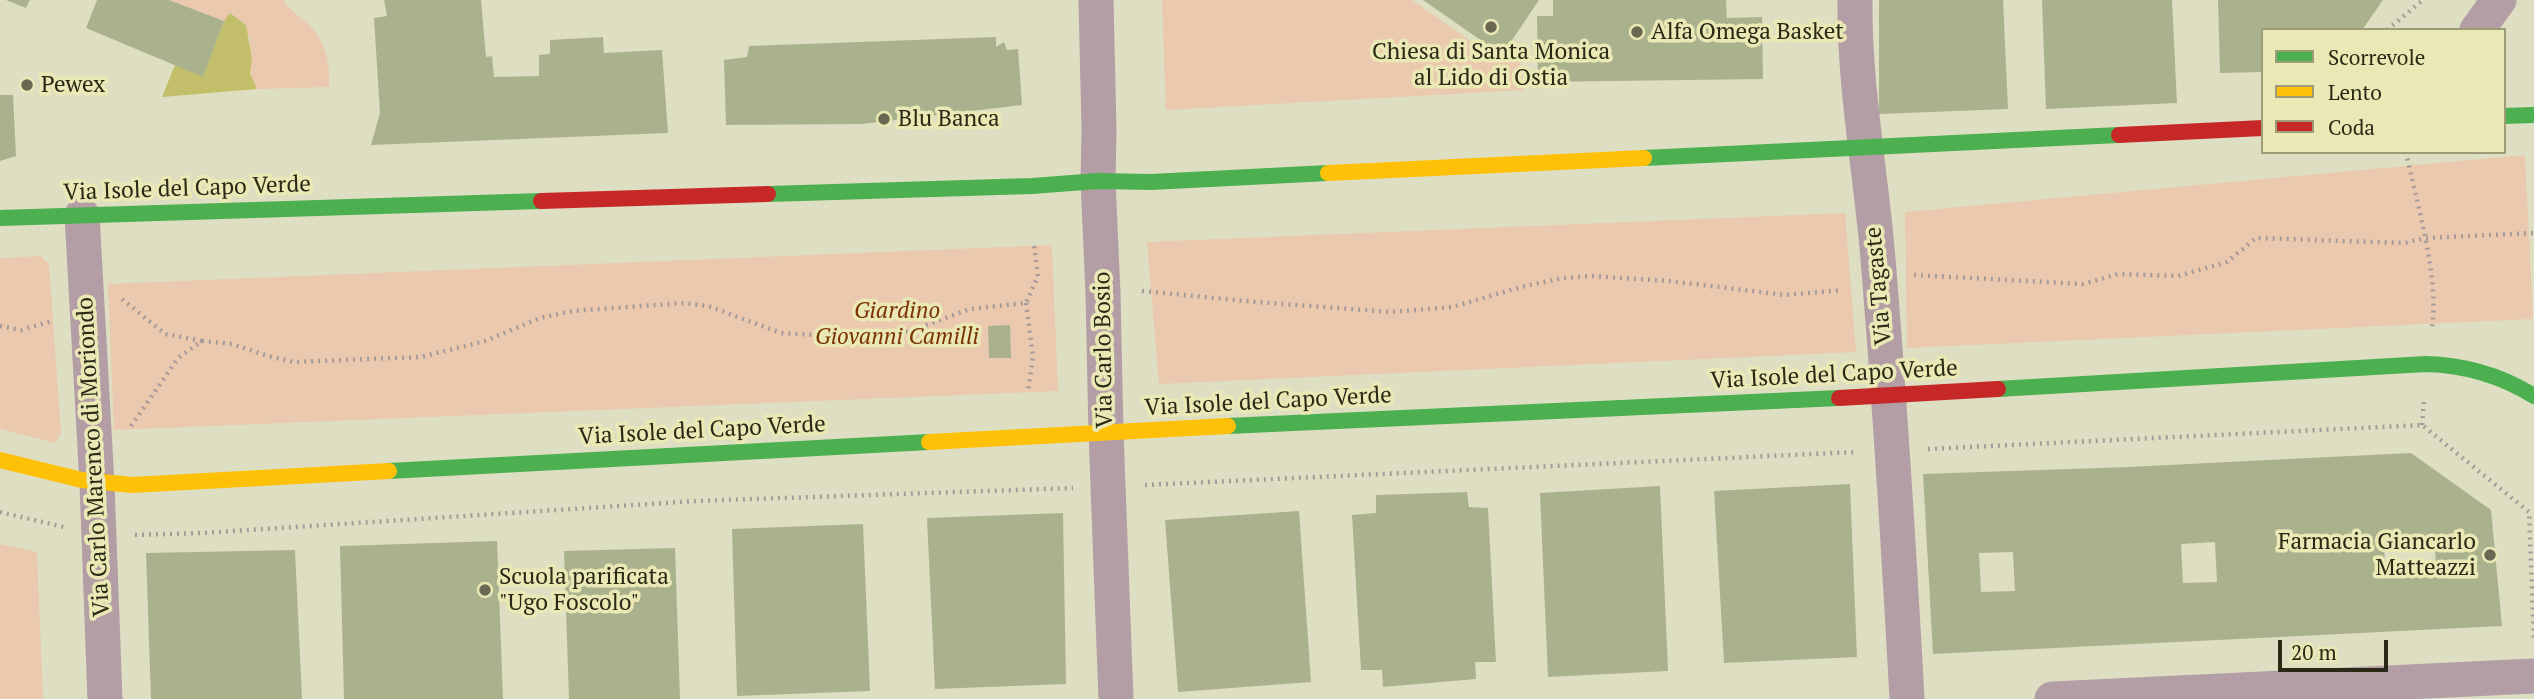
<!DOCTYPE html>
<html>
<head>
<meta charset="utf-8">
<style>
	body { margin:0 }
	#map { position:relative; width:2534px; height:699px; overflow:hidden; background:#dedec2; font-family:"PT Serif",serif }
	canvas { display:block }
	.legend { position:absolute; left:2261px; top:28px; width:245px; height:126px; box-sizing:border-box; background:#eae9b6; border:2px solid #9d9c76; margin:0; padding:9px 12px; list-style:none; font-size:21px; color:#2a2916 }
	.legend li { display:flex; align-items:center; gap:14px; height:35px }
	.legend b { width:35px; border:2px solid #9d9c76 }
	.scale { position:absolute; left:2278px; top:640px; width:110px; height:32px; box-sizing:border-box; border:4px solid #2a2916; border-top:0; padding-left:9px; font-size:21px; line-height:24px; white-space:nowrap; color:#2a2916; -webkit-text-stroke:5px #eae9b6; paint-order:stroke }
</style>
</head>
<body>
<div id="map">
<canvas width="2534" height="699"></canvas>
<ul class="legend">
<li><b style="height:9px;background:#4caf50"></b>Scorrevole</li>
<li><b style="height:9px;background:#ffc107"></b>Lento</li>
<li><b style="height:9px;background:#c62828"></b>Coda</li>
</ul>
<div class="scale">20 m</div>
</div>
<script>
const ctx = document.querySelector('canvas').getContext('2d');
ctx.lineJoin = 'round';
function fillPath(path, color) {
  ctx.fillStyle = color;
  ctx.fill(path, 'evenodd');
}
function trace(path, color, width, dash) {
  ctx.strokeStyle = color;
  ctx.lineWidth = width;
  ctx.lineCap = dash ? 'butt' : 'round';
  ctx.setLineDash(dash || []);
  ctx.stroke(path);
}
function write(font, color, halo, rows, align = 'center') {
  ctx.font = font + ' "PT Serif",serif';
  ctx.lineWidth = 7;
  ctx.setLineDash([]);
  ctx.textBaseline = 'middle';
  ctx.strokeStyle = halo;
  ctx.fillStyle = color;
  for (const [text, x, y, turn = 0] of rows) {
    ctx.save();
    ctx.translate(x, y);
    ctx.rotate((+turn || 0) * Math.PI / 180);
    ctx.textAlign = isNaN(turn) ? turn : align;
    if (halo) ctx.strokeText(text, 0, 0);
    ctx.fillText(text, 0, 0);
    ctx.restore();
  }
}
const green = new Path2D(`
	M169 0H283C290 10 299 16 308 24 325 40 331 64 329 87L257 89 250 73V39L231 13 224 21Z
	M1162 0H1412L1497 60 1518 45 1524 90 1166 110Z
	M2525 155 2533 319 1907 348 1905 212Z
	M1845 213 1856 352 1159 384 1147 242Z
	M1052 245 1058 391 114 430 108 284Z
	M41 256 49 264 61 433 55 443 0 429V258Z
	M0 544 37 552 43 699H0Z`);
const water = new Path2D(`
	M230 13 246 25 252 59 250 73 257 89 162 97 175 65 203 76 224 21Z`);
const building = new Path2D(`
	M6 0H30L26 8Z
	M97 0H169L224 21 203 77 86 28Z
	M384 0H481L486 57 492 56 494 77 539 76V55L550 54V40L603 37 604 53 662 50 668 133 371 145 380 113 374 18 387 16Z
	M1423 0H1539L1502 55Z
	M1553 0H1726L1727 18 1762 17 1763 79 1538 82 1537 16H1553Z
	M1879 0H2003L2008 109 1879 114Z
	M2042 0H2172L2177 103 2046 109Z
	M2218 0H2383L2362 30H2263V72L2220 73Z
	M996 37V47L1004 42 1007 50 1018 49 1022 105 862 124 726 125 724 60 747 57 749 46Z
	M0 95H13L16 156 0 161Z
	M1010 325 1011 358H989L988 326Z
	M2411 453 2491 510 2502 626 1933 654 1923 474 2128 467ZM2423 535 2435 542 2436 571 2385 573 2384 536ZM2215 542 2217 582 2183 583 2181 544ZM2013 552 2015 591 1981 592 1979 553Z
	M1850 484 1857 657 1724 663 1714 491Z
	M1660 486 1668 671 1548 677 1540 493Z
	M1467 492 1469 507 1488 508 1496 662H1475L1476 679 1383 687 1382 670H1361L1352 515 1376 513V495Z
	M1299 511 1311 682 1178 692 1165 520Z
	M1063 513 1066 684 935 689 927 518Z
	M863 524 870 691 737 696 732 529Z
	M497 541 503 699H344L340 546Z
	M675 548 680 699H569L564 551Z
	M295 550 302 699H151L146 553Z`);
const path = new Path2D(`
	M2387 30 2423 0
	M2406 152C2416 200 2440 280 2432 327
	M1914 275 2083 284 2118 274 2178 276 2227 262 2256 238 2405 243 2425 238 2534 233
	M1142 291 1256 302 1391 312 1452 307 1525 286 1563 278 1591 276 1669 281 1785 295 1843 290
	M122 299 165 334 202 341
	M1026 303 1033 357 1028 392
	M0 326 21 330 52 321
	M2422 425 2424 401
	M131 426 178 358 202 341 232 344 268 356 294 362 421 357 485 341 540 318 573 311 684 303 708 306 781 333 888 339 970 309 1026 303 1038 276 1034 246
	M1928 449 2422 425 2529 512 2534 641
	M1145 485 1856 452
	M0 512 64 527
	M135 535 202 533 696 501 1073 488`);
const street = new Path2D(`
	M1096 0 1099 130 1098 181 1103 293 1106 432 1116 699
	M1855 0C1854 87 1871 173 1878 259 1890 405 1899 552 1907 699
	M2477 30 2499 0
	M82 215 97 484 105 699
	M2052 699 2534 676`);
const fast = new Path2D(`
	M2504 116 2534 115
	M1644 158 2119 135
	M768 194 1032 186 1098 181 1151 182 1328 173
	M0 218 541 201
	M1998 389 2426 364C2466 365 2500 375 2534 396
	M1228 426 1839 398
	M389 471 929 442`);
const slow = new Path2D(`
	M1328 173 1644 158
	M929 442 1228 426
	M0 460 82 480 132 485 389 471`);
const jam = new Path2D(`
	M2119 135 2263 128
	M541 201 768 194
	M1839 398 1998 389`);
const markers = [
	[1491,27,7,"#696852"],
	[1637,32,7,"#696852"],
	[27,85,7,"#696852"],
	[884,119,7,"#696852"],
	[2490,555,7,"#696852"],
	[485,590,7,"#696852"]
];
const poiNames = [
	["Alfa Omega Basket",1651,32],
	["Chiesa di Santa Monica",1491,52,"center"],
	["al Lido di Ostia",1491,78,"center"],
	["Pewex",41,85],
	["Blu Banca",898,119],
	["Farmacia Giancarlo",2476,542,"right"],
	["Matteazzi",2476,568,"right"],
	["Scuola parificata",499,577],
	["\"Ugo Foscolo\"",499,603]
];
const streetNames = [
	["Via Isole del Capo Verde",187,189,-2],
	["Via Tagaste",1879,286,-95],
	["Via Carlo Bosio",1104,350,-91],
	["Via Isole del Capo Verde",1834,375,-3],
	["Via Isole del Capo Verde",1268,402,-3],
	["Via Isole del Capo Verde",702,431,-3],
	["Via Carlo Marenco di Moriondo",94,457,-93]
];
const parkNames = [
	["Giardino",897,311],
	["Giovanni Camilli",897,337]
];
fillPath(green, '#eac9ae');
fillPath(water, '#c3be6a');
fillPath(building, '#aab28d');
trace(path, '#a79b99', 4.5, [2, 5]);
trace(street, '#b49ea6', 35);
trace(fast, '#4caf50', 16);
trace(slow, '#ffc107', 16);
trace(jam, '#c62828', 16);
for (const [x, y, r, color] of markers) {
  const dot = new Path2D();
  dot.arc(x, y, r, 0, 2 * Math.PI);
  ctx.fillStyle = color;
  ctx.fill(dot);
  trace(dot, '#eae9b6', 2.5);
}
write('23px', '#2a2916', '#eae9b6', poiNames, 'left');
write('23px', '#2a2916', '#eae9b6', streetNames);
write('italic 23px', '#7c3304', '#eae9b6', parkNames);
</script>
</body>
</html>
